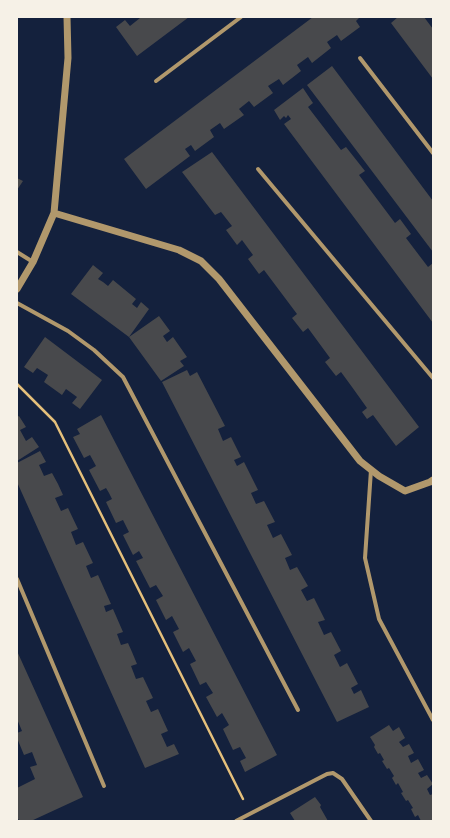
<!DOCTYPE html>
<html>
<head>
<meta charset="utf-8">
<style>
	body { margin:0 }
	#map { position:relative; width:450px; height:838px; overflow:hidden; background:#14213d; font-family:"PT Sans",sans-serif }
	canvas { display:block }
	.frame { position:absolute; inset:0; border:18px solid #f6f1e7; pointer-events:none }
</style>
</head>
<body>
<div id="map">
<canvas width="450" height="838"></canvas>
<div class="frame"></div>
</div>
<script>
const ctx = document.querySelector('canvas').getContext('2d');
ctx.lineJoin = 'round';
function fillPath(path, color) {
  ctx.fillStyle = color;
  ctx.fill(path, 'evenodd');
}
function trace(path, color, width, dash) {
  ctx.strokeStyle = color;
  ctx.lineWidth = width;
  ctx.lineCap = dash ? 'butt' : 'round';
  ctx.setLineDash(dash || []);
  ctx.stroke(path);
}
const building = new Path2D(`
	M139 17H189L137 56 116 27 125 20 130 26 140 18Z
	M313 17H360L356 21 360 27 341 41 337 35 327 42 331 48 312 63 308 57 297 65 301 71 283 85 279 79 268 86 273 93 254 107 249 101 239 109 244 115 224 129 220 123 210 130 214 137 195 151 191 145 185 149 190 156 146 189 124 159Z
	M398 17H424L433 29V79L391 23Z
	M332 66 433 201V252L307 85Z
	M303 88 313 103 308 107 341 150 346 147 365 171 359 175 395 223 400 219 411 234 406 238 428 267 433 263V323L284 124 291 119 288 115 286 118 284 116 280 120 274 110Z
	M212 152 419 427 396 446 373 415 367 419 362 412 367 408 352 387 341 372 336 376 325 362 330 358 308 328 303 332 292 318 297 314 264 270 259 274 248 259 253 255 242 240 237 245 226 230 232 226 221 212 215 215 182 172Z
	M17 178 23 181 17 190Z
	M93 265 103 273 98 279 103 282 108 286 113 280 136 299 132 304 137 308 141 302 149 309 129 337 71 294Z
	M159 316 170 331 163 336 167 342 173 337 187 357 180 361 184 366 161 381 129 337Z
	M45 337 102 380 80 409 72 403 77 397 66 389 62 395 44 382 48 375 37 368 33 373 24 367Z
	M187 370 190 376 197 372 225 426 218 429 223 441 231 437 241 457 234 460 237 466 244 462 258 490 251 493 256 504 264 501 275 522 267 525 273 538 281 534 292 555 285 558 290 570 297 567 308 586 301 590 307 601 314 598 325 620 318 622 324 635 331 632 341 651 334 655 340 667 347 663 358 684 351 688 354 694 361 690 369 707 337 722 162 382Z
	M101 415 277 755 245 772 240 761 246 758 240 747 233 750 223 729 229 725 222 713 217 717 206 697 213 693 206 682 200 685 190 664 196 661 189 648 183 652 173 632 179 629 172 616 166 620 156 600 163 596 156 585 150 588 136 561 143 558 139 551 133 555 123 535 129 532 123 520 116 523 106 502 112 499 109 493 106 488 100 491 89 470 96 466 90 455 84 458 73 437 80 434 77 429Z
	M19 416 26 427 20 430 26 441 32 437 39 447 17 461V417Z
	M40 451 46 462 39 465 44 476 52 473 58 484 63 495 55 498 61 511 68 508 78 529 71 532 76 545 83 542 93 563 86 566 91 578 98 575 111 604 104 606 106 612 113 609 123 632 117 634 121 645 128 643 132 652 137 664 131 666 136 679 143 677 153 698 146 701 151 712 158 709 168 731 161 734 167 747 174 744 179 754 145 768 17 482V463Z
	M17 651 83 797 31 821H20L18 819 17 820V788L35 779 30 767 37 765 32 752 24 755 17 738V733L22 731 17 719Z
	M389 725 393 731 399 727 405 738 399 742 403 747 409 744 414 753 408 756 411 763 418 759 424 770 418 773 421 778 427 775 433 784 427 789 430 795 433 794V821H421L418 815 415 817 411 809 413 808 408 800 406 801 401 793 403 792 398 783 396 785 392 778 394 776 389 768 387 769 382 761 384 760 380 753 378 754 374 747 375 745 370 737Z
	M315 797 321 805 320 807 328 821H295L290 813Z`);
const path = new Path2D(`
	M17 384 55 422 243 799`);
const minor = new Path2D(`
	M360 58 433 153
	M156 81 241 17
	M258 169 433 378
	M17 252 33 262
	M17 303 68 331 94 350 123 377 298 710
	M371 470 365 558 379 619 433 720
	M17 579 104 786
	M236 821 327 774 333 773 342 779 371 821`);
const tertiary = new Path2D(`
	M54 213 179 250 201 261 219 279 360 461 379 476 405 491 430 482 433 480
	M17 289 33 262 54 213 68 58 67 17`);
fillPath(building, '#48494c');
trace(path, '#e5c07b', 2.5);
trace(minor, '#b1986c', 4);
trace(tertiary, '#b1986c', 7);
</script>
</body>
</html>
